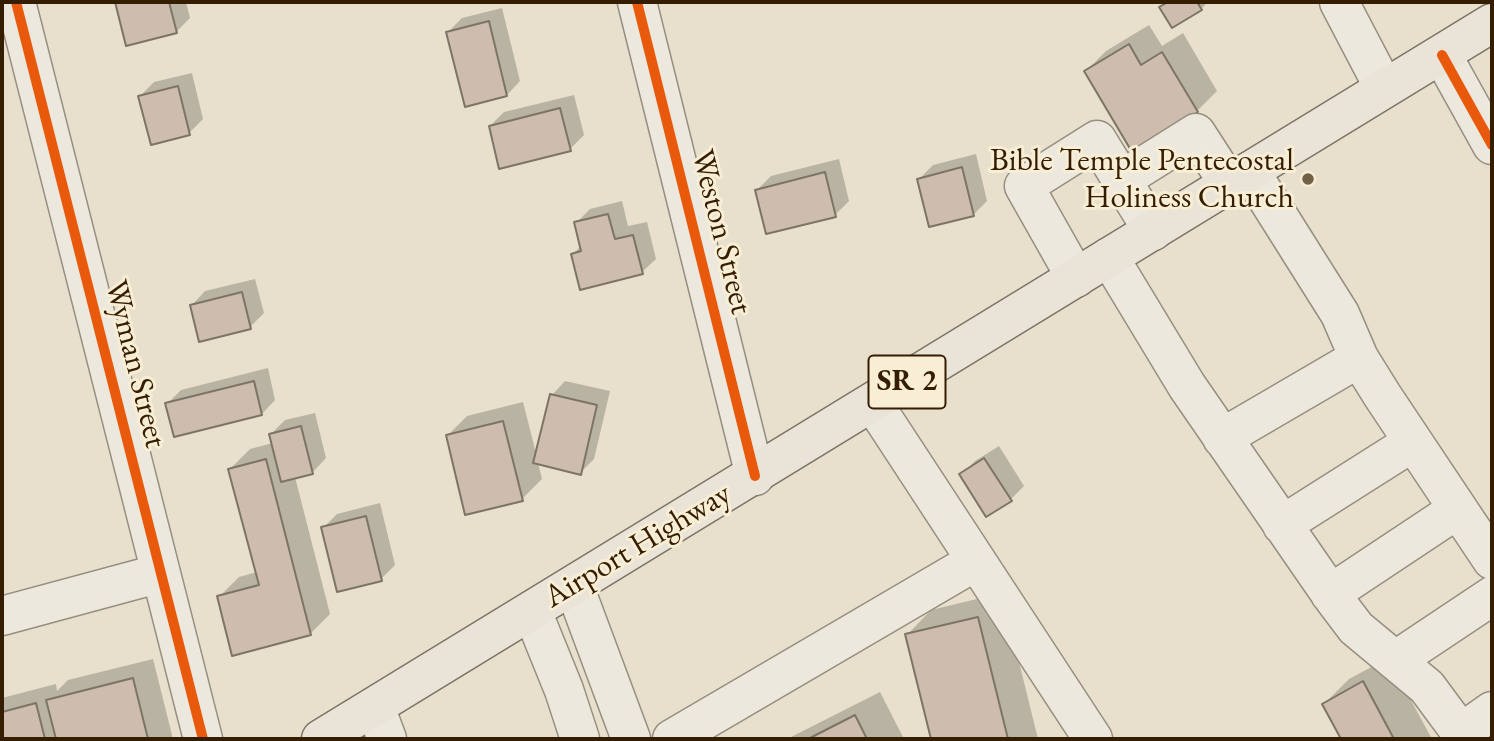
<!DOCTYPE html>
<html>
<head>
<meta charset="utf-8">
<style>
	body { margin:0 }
	#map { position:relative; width:1494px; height:741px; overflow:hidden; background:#e8e0cc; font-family:"EB Garamond",serif }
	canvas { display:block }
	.frame { position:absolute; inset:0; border:4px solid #341d00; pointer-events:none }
</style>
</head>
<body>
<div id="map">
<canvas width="1494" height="741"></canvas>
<div class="frame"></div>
</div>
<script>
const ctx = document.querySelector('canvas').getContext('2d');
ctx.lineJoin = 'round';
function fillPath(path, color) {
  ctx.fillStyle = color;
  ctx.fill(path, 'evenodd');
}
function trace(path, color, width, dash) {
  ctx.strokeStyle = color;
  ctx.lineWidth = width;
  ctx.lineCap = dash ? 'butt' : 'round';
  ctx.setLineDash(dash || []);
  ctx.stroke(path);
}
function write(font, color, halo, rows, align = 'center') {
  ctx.font = font + ' "EB Garamond",serif';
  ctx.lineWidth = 6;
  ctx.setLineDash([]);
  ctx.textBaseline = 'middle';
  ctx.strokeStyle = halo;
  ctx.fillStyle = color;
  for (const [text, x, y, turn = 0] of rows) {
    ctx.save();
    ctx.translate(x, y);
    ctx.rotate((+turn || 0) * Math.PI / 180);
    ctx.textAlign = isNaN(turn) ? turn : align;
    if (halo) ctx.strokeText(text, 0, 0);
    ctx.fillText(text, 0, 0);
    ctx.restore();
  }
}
const shadow = new Path2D(`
	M117 2H186L190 18 176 32 127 44Z
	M1167 2H1208L1201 9 1162 7Z
	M502 8 520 81 507 95 448 32 462 18Z
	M1149 25 1162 46 1183 33 1217 91 1197 111 1086 71 1106 51Z
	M192 73 203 119 189 133 140 96 154 82Z
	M574 95 584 135 570 149 490 126 504 112Z
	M976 154 987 201 973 215 919 179 933 165Z
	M839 159 849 201 835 215 757 190 771 176Z
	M622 201 628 226 647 222 656 259 642 272 573 254 582 245 576 223 590 209Z
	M255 279 264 313 250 327 192 305 205 291Z
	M268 368 275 400 262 414 167 404 181 390Z
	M565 381 610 391 594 459 580 473 538 463 542 479 522 499 447 436 467 416 523 402 537 457 552 395Z
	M315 413 326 458 313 472 295 477 330 614 310 634 219 597 239 577 257 572 230 469 250 449 273 443 271 434 285 420Z
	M999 446 1024 486 1010 500 961 475 975 461Z
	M380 503 395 565 381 579 323 528 337 514Z
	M1002 593 1038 739H932L907 635 931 610Z
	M1388 658 1432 739H1343L1324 704 1349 679Z
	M153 659 173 739H2V698L56 684 57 691 68 680Z
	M880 692 904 739H787Z`);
const building = new Path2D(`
	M115 2H169L177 33 126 46Z
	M1168 2H1197L1202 10 1172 28 1159 7Z
	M489 21 507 96 465 107 446 32Z
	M1129 44 1141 65 1162 52 1198 112 1132 152 1084 71Z
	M178 86 190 135 151 145 138 96Z
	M560 108 571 151 499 169 489 126Z
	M962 167 974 216 929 227 917 179Z
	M825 172 836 217 766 234 755 190Z
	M608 214 615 239 633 235 643 274 580 290 571 254 581 251 574 222Z
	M242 292 251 329 199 342 190 305Z
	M254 381 262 415 174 437 165 403Z
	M550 394 597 405 581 475 533 463Z
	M503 421 523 501 465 515 446 435Z
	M301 426 313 474 281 482 269 434Z
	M984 458 1012 501 986 517 959 474Z
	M266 459 311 635 232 656 217 596 259 585 228 469Z
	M366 516 382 581 337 592 321 527Z
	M978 617 1008 739H931L905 634Z
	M133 678 148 739H56L46 700Z
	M1363 681 1394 739H1341L1322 704Z
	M36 703 45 739H2V712Z
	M855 715 867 739H808Z`);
const minor = new Path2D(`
	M16 2 203 739
	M637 2 755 476
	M1339 2 1384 88
	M1442 55 1492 145
	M1250 171 1340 314 1359 358 1382 395 1492 560
	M1121 180 1196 133 1229 184
	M1109 257 1187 386 1334 599 1356 628 1427 687 1461 733 1492 711
	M1076 278 1024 186 1097 140 1153 231
	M873 403 1093 739
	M1222 438 1359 358
	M1282 525 1413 442
	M574 586 631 739
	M1330 594 1458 509
	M532 611 564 690 580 739
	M2 616 161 573
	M1396 660 1492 596
	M375 707 387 739
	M672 739 976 561`);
const major = new Path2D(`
	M321 739 1492 23`);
const cycleway = new Path2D(`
	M16 2 203 739
	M637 2 755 476
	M1442 55 1492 145`);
const markers = [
	[1308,179,7,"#736147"]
];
const shields = [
	[907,382,77]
];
const shieldNames = [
	["SR 2",907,382]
];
const poiNames = [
	["Bible Temple Pentecostal",1294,161],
	["Holiness Church",1294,198]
];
const streetNames = [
	["Weston Street",721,232,76],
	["Wyman Street",135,364,76],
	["Airport Highway",638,546,-31]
];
fillPath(shadow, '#0003');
fillPath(building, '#cebdaf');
trace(building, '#7c7465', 2);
trace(minor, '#968f80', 41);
trace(major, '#7c7465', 41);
trace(minor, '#ece8dd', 38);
trace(major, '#e9e3d8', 38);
trace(cycleway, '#e8590c', 10);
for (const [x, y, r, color] of markers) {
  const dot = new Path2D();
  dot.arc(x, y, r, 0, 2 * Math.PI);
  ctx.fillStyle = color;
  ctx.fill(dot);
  trace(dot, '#f8edd5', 2.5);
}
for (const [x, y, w] of shields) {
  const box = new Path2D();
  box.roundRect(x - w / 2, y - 26.5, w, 53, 5);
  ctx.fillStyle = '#f8edd5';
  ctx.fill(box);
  trace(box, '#341d00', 2);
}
write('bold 30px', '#341d00', null, shieldNames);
write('32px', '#341d00', '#f8edd5', poiNames, 'right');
write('32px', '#341d00', '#f8edd5', streetNames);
</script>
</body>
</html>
